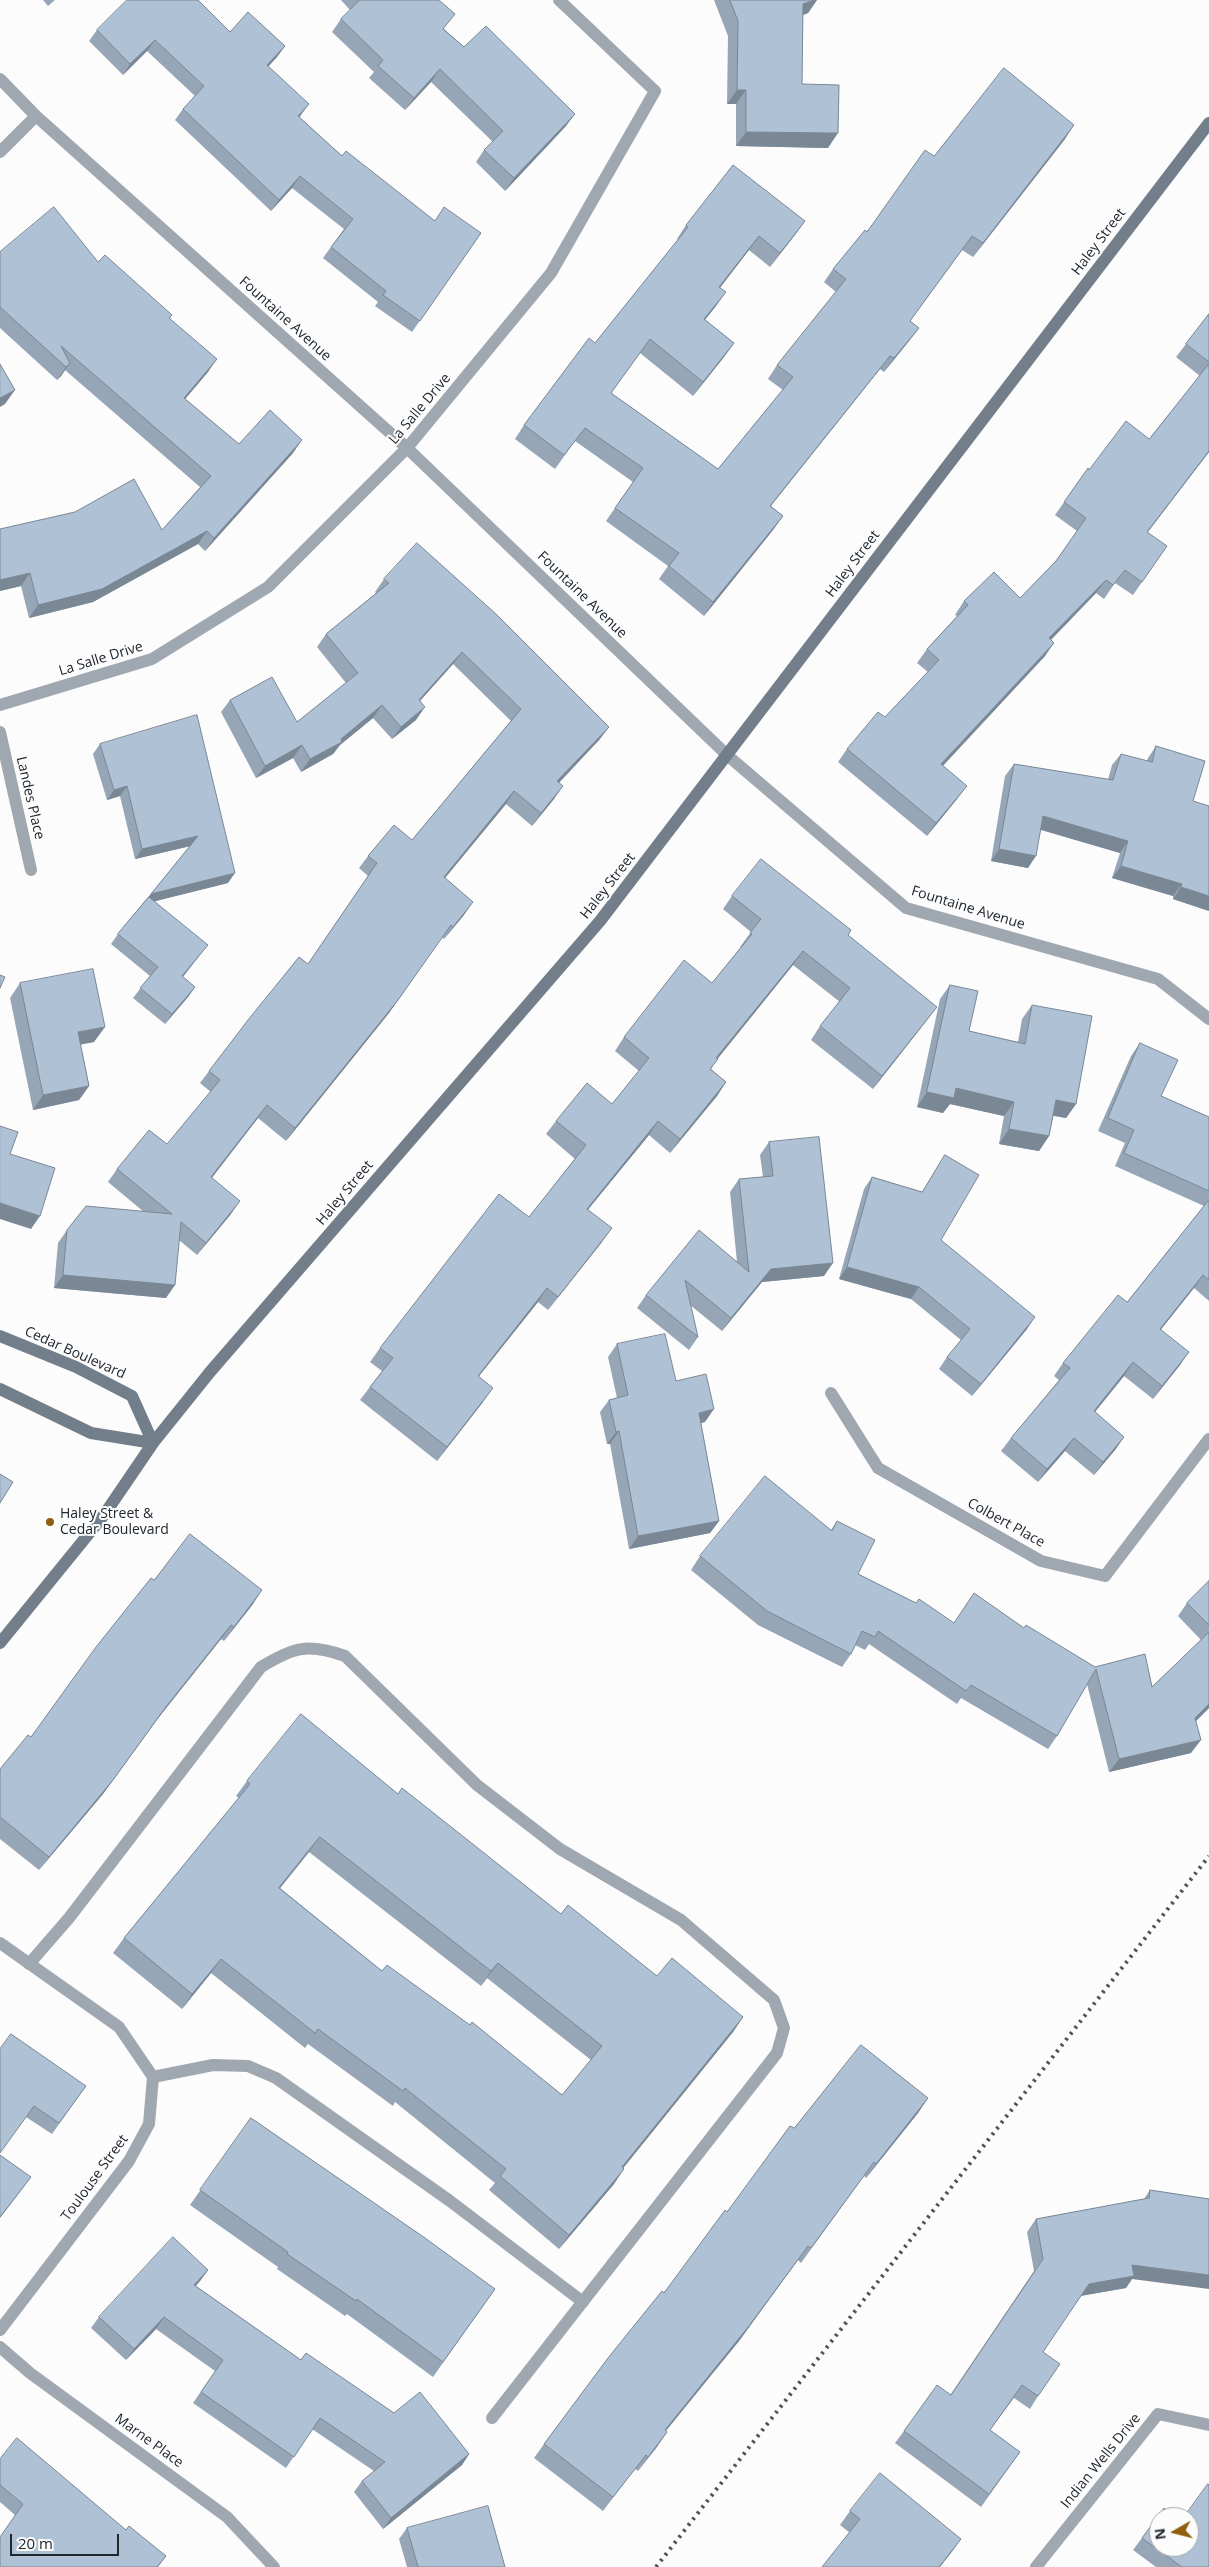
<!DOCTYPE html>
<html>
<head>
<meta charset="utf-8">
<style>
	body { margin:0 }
	#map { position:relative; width:1209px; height:2567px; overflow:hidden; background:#fcfcfc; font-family:"Open Sans",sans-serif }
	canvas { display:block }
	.north { position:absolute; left:1149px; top:2507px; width:50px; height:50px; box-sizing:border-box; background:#fcfcfc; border:1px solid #a4a7aa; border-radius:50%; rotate:262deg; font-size:14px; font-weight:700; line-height:20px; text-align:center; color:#20272f }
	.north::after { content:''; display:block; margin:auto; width:18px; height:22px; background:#905e0c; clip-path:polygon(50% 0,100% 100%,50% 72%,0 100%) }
	.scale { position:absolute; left:10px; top:2534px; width:109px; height:22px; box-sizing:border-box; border:2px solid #20272f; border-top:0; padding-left:6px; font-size:15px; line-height:18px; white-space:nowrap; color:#20272f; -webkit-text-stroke:4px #fcfcfc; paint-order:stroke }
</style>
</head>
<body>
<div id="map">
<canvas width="1209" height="2567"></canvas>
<div class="north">N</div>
<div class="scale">20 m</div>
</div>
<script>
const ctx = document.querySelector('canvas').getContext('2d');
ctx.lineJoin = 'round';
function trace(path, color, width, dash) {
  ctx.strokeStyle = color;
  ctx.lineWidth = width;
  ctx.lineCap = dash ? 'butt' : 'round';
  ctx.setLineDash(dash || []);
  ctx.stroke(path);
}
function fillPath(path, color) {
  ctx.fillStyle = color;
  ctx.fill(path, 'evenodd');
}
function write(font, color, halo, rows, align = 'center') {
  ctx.font = font + ' "Open Sans",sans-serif';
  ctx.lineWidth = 4;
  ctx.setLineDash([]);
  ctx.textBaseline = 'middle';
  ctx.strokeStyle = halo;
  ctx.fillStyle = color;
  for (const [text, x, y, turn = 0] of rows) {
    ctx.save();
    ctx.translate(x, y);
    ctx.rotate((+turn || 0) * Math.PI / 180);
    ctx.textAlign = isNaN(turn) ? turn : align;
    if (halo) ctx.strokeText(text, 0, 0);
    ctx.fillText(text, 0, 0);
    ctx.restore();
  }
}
const lane = new Path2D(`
	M29 1964 69 1918 261 1667C294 1647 308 1643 345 1656L477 1785 560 1849 681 1920 774 2000 784 2028 777 2053 492 2418
	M153 2077 213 2065 248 2066 276 2078 450 2201 583 2302`);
const street = new Path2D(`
	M0 79 36 116 407 448 727 755 906 908 1158 979 1209 1019
	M0 152 36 116
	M0 705 152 659 268 587 407 448 551 273 655 91 559 0
	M0 732 31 870
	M831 1393 878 1468 1041 1561 1105 1576 1209 1439
	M0 1943 119 2027 153 2077 149 2124 129 2161 0 2330
	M0 2347 30 2373 227 2517 274 2567
	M1036 2567 1158 2414 1209 2425`);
const secondary = new Path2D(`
	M0 1336 76 1367 132 1396 153 1443
	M0 1389 91 1433 153 1443
	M0 1643 104 1515 153 1443 210 1372 600 921 1209 123`);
const rail = new Path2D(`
	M656 2567 1209 1856`);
const wall = new Path2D(`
	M43 0H55L48 6Z
	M341 0H439L444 29 464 47 566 126 505 191 476 162 484 150 493 142 431 82 405 110 369 78 374 72 332 32 341 19 350 10Z
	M714 0H817L808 13 803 15 802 84 828 148 736 146V104H727L728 36Z
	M97 30 230 32 285 46 277 57 268 67 301 115 299 117 342 156 435 221 481 233 412 332 375 306 378 302 323 258 344 229 292 188 271 211 175 120 183 109 195 96 147 51 123 75 89 41Z
	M1065 139 973 257 962 250 910 321 919 328 909 341 884 372 880 369 771 506 783 516 773 530 704 616 659 579 668 566 606 521 633 482 575 441 555 469 515 439 524 425 595 343 678 240 677 239 686 225 805 221 770 267 749 250 720 287 716 306 705 320 734 343 724 357 693 396 640 353 611 393 718 469 783 390 768 379 777 365 836 292 824 282 833 269 934 156Z
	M0 252 98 262 172 315 170 318 208 372 185 399 239 444 293 453 205 551 198 544 93 602 29 618 21 586 0 591V529L162 530 200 487 65 370 61 376 57 380 0 328Z
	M1209 314V452L1147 532 1167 546 1133 595 1115 583 1104 599 1096 593 1051 640 1045 656 943 766 957 799 927 836 838 762 847 749 885 717 928 672 917 663 927 649 957 616 955 615 964 601 1020 598 1056 561 1077 531 1055 515 1088 468 1089 470 1149 439 1200 376 1176 357 1186 344Z
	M384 579 600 739 559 783 554 799 532 826 506 804 445 878 464 915 444 939 442 937 389 1013 286 1141 258 1118 212 1178 231 1214 197 1255 179 1240 166 1298 54 1288 58 1243 67 1230 144 1212 108 1182 117 1169 167 1144 211 1092 200 1083 209 1071 308 964 368 876 359 868 368 856 412 840 511 721 453 664 420 701 416 720 392 739 373 718 340 745 333 754 301 772 293 758 256 778 221 712 230 700 297 722 346 683 317 647 326 634 376 593 375 592Z
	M100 744 228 883 155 901 200 955 183 977 195 987 188 997 165 1024 133 998 150 976 111 944 118 934 190 846 135 859 120 796 107 800 93 754Z
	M1156 746 1193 801 1209 911 1173 899V896L1112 878 1120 853 1041 830 1028 868 991 861 1005 776 1014 764 1108 780 1112 765 1121 754 1147 761 1148 758Z
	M732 896 848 935 927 1020 873 1089 811 1040 820 1026 840 1002 793 965 717 1059 711 1069 726 1082 717 1096 670 1153 649 1135 588 1209 602 1242 548 1310 538 1302 478 1377 483 1402 437 1461 360 1400 382 1371 370 1362 380 1348 529 1217 575 1159 546 1134 556 1121 612 1104 639 1071 615 1051 624 1037 712 983 741 947H740L751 932 723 909Z
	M20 983 94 1042 80 1044 89 1086 79 1100 33 1110 10 998Z
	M950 985 969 1031 1018 1042 1022 1019 1032 1005 1076 1104 1066 1118 1053 1116 1049 1136 1039 1151 999 1144 1004 1116 950 1104 943 1113 917 1107 940 999Z
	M1140 1043 1161 1096 1209 1117V1301L1194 1288 1161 1329 1180 1365 1153 1399 1124 1376 1095 1412 1124 1437 1115 1450 1094 1475 1065 1451 1038 1482 1001 1451 1011 1438 1059 1380 1054 1376 1063 1363 1127 1302 1204 1206 1115 1166 1125 1143 1098 1131 1131 1056Z
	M769 1142 824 1276 762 1282 722 1331 690 1305 698 1337 689 1350 637 1308 646 1295 737 1262 730 1192 739 1179 763 1177 760 1155Z
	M945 1155 941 1240 1027 1329 972 1396 939 1369 947 1357 961 1340 911 1299 839 1279 864 1189 872 1177 922 1192Z
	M617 1344 676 1381 705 1422 701 1423 719 1521 710 1533 629 1549 610 1444H607L600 1412 609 1400 617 1398 608 1357Z
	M837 1521 858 1574 953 1623 1024 1628 1095 1667 1152 1687 1201 1640 1178 1616 1187 1603 1209 1581V1708L1196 1721 1191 1753 1109 1772 1087 1684 1057 1736 1048 1749 961 1698 957 1704 869 1644 865 1650 855 1645 851 1654 842 1667 758 1625 691 1570 700 1556 831 1530Z
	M154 1580 253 1604 224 1641 221 1639 156 1721 103 1794 39 1870 0 1839V1769L31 1737Z
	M247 1781 398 1794 561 1914 657 1976 743 2017 733 2032 623 2168 614 2184 559 2249 489 2190 495 2183 395 2102 393 2106 308 2044 305 2048 211 1973 182 2009 113 1953 124 1938 239 1798 236 1796ZM309 1852 481 1986 487 1978 591 2060 562 2095 382 1971 280 1888Z
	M0 2049 86 2086 52 2134 26 2117Z
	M928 2098 918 2113 866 2178 864 2176 801 2263 798 2260 739 2341 666 2431 667 2432 638 2471 635 2469 603 2511 534 2458 544 2444 794 2128Z
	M251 2118 495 2289 433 2377 347 2314 345 2316 277 2269 278 2267 190 2205Z
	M1150 2190 1209 2199 1132 2279 1126 2288 1080 2296 1043 2352 1038 2396 1030 2409 1014 2398 990 2430 1020 2452 981 2507 895 2443 904 2431 951 2394 1034 2271 1027 2232 1036 2219 1144 2199Z
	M208 2270 200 2281 196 2286 301 2360 394 2413 469 2454 462 2465 383 2529 354 2492 362 2481 374 2471 312 2429 286 2468 193 2403 215 2371 156 2329 126 2360 91 2328 99 2317Z
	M0 2459 126 2530 166 2556 158 2567H0L15 2515 0 2502Z
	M850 2511 951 2553 849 2532 840 2525Z
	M407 2528 505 2567H407L399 2539Z
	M1142 2538 1189 2547 1209 2567H1156L1133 2550Z`);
const shadedWall = new Path2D(`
	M814 0H817L808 13 793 19 803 4Z
	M155 40 147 51 123 75 130 64Z
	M285 46 277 57 259 76 267 65Z
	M440 69 431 82 405 110 414 98Z
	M737 90H746L736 104H727Z
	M309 104 301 115 290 127 298 116Z
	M575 114 566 126 505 191 514 178Z
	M1074 125 1065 139 973 257 983 243Z
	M746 132 838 133 828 148 736 146Z
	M300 176 292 188 271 211 279 200Z
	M805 221 795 235 770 267 780 253Z
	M759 236 749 250 710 301 719 287Z
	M726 292 716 306 694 333 704 319Z
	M919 328 909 341 884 372 894 358Z
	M734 343 724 357 693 396 703 382Z
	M890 356 880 369 760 519 770 506Z
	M217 359 208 372 175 411 184 398Z
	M70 363 61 376 57 380 66 367Z
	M15 390 5 404 0 407V398Z
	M302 440 293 453 205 551 214 538Z
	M1209 451V452L1138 545 1147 532Z
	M783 516 773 530 704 616 713 602Z
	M207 531 198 544 93 602 29 618 38 605Z
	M30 573 21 586 0 591V580Z
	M1106 580 1096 593 1040 651 1049 638Z
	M1054 643 1045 656 932 777 941 764Z
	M462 652 453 664 410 712 419 700Z
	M382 705 373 718 340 745 333 754 301 772 310 759 341 739Z
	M425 707 416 720 392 739 401 727Z
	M609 727 600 739 548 794 557 781Z
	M302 745 293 758 256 778 265 766Z
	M127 786 120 796 107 800 114 790Z
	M563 786 554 799 532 826 541 813Z
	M967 786 957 799 927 836 936 823Z
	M514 791 506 804 435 890 444 877Z
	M1043 816 1128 841 1120 853 1035 828Z
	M198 836 191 846 135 859 142 849Z
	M999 849 1036 856 1028 868 991 861Z
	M1121 866 1182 884 1173 896 1112 878Z
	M235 873 228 883 144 904 151 894Z
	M1181 887 1209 896V911L1173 899Z
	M473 902 464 915 444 939 453 927Z
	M208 945 200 955 175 986 182 976Z
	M803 951 793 965 707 1072 716 1058Z
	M195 987 188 997 165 1024 172 1014Z
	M398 1000 389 1013 286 1141 295 1128Z
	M937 1007 927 1020 873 1089 882 1076Z
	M105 1027 94 1042 68 1047 78 1032Z
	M726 1082 717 1096 670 1153 680 1139Z
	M89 1086 79 1100 33 1110 43 1095Z
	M956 1088 1014 1102 1004 1116 950 1104 943 1113 917 1107 927 1092Z
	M1056 1100 1076 1104 1066 1118 1046 1114Z
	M267 1105 258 1118 202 1190 211 1177Z
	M658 1121 649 1135 578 1222 587 1209Z
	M1009 1129 1049 1136 1039 1151 999 1144Z
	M240 1201 231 1214 197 1255 206 1243Z
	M0 1203 40 1216 31 1229 0 1219Z
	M612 1228 602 1242 548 1310 558 1297Z
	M833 1263 824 1276 762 1282 722 1331 731 1318 771 1269Z
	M847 1267 919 1287 911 1299 839 1279Z
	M63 1275 175 1285 166 1298 54 1288Z
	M1203 1275 1194 1288 1151 1342 1160 1329Z
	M547 1288 538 1302 468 1390 478 1376Z
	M1035 1317 1027 1329 972 1396 981 1384Z
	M1189 1352 1180 1365 1153 1399 1162 1386Z
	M1133 1362 1124 1376 1085 1424 1094 1411Z
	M493 1388 483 1402 437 1461 447 1447Z
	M714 1409 705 1422 690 1425 699 1413Z
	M619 1431 610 1444H607L616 1432Z
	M1124 1437 1115 1450 1094 1475 1103 1462Z
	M1074 1438 1065 1451 1038 1482 1047 1469Z
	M719 1521 710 1533 629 1549 638 1536Z
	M262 1590 253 1604 224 1641 234 1627Z
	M231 1625 221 1639 156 1721 103 1794 39 1870 49 1857Z
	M1209 1704V1708L1186 1731 1195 1718Z
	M1201 1740 1191 1753 1109 1772 1119 1759Z
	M320 1837 309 1852 269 1902 279 1888Z
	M221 1959 211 1973 182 2009 192 1994Z
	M498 1963 487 1978 481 1986 491 1971Z
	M743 2017 733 2032 612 2182 622 2167Z
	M928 2098 918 2113 866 2178 876 2164Z
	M624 2169 614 2184 559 2249 569 2235Z
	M31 2177 23 2188 0 2218V2217Z
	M808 2246 739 2341 654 2445 665 2430Z
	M1132 2265 1209 2275V2289L1132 2279 1126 2288 1080 2296 1089 2284Z
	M208 2270 200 2281 186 2296 194 2285Z
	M164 2317 156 2329 126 2360 134 2349Z
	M667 2432 657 2447 638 2471 648 2457Z
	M469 2454 462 2465 383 2529 391 2518Z
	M961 2539 951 2553 940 2567H939Z`);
const building = new Path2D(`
	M127 0H198L230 32 248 12 285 46 267 65 309 104 298 116 342 156 346 151 435 221 444 207 481 233 420 321 383 295 386 291 331 247 353 219 300 176 279 200 183 109 204 86 155 40 130 64 97 30Z
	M360 0H439L455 14 443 29 464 47 486 26 575 114 514 178 484 150 503 131 440 69 414 98 378 66 383 60 341 19Z
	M730 0H814L803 4 802 84 839 85 838 133 746 132V90H737L738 21Z
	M1004 68 1074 125 983 243 972 236 910 321 919 328 894 358 890 356 770 506 783 516 713 602 669 566 679 553 615 508 643 468 585 428 564 455 524 425 589 338 595 343 688 227 686 225 733 165 805 221 780 253 759 236 719 287 726 292 704 319 734 343 703 382 650 339 611 393 718 469 793 377 777 365 846 279 833 269 865 230 867 232 925 150 934 156Z
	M54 207 98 262 105 255 172 315 169 318 217 359 184 398 239 444 270 410 302 440 214 538 207 531 102 589 38 605 30 573 0 580V529L75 512 134 479 162 530 211 476 61 346 70 363 66 367 0 307V252Z
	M1209 314V362L1186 344Z
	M0 364 15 390 0 398Z
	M1209 364V451L1147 532 1167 546 1142 582 1125 570 1113 585 1106 580 1049 638 1054 643 941 764 967 786 936 823 847 749 878 712 885 717 939 660 927 649 968 605 964 601 994 572 1020 598 1056 561 1086 518 1064 502 1088 468 1089 470 1126 421 1149 439Z
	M417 543 496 614 609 727 557 781 563 786 541 813 514 791 444 877 473 902 453 927 451 925 398 1000 295 1128 267 1105 211 1177 240 1201 206 1243 181 1222 175 1285 63 1275 67 1230 86 1206 172 1214 117 1169 149 1130 167 1144 220 1080 209 1071 248 1020 299 957 308 964 377 863 368 856 394 825 412 840 521 709 462 652 419 700 425 707 401 727 382 705 341 739 342 742 310 759 302 745 265 766 230 700 272 677 297 722 358 673 326 634 389 583 384 579Z
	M197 715 235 873 151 894 198 836 142 849 127 786 114 790 100 744Z
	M1156 746 1205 761 1193 801 1209 806V896L1181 887 1182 884 1121 866 1128 841 1043 816 1036 856 999 849 1014 764 1113 780 1121 754 1152 762Z
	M761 859 851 930 848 935 937 1007 882 1076 820 1026 850 988 803 951 716 1058 718 1059 710 1069 726 1082 680 1139 658 1121 587 1209 612 1228 558 1297 547 1288 478 1376 493 1388 447 1447 370 1387 393 1358 380 1348 499 1194 529 1217 586 1145 556 1121 587 1083 612 1104 649 1058 624 1037 684 960 712 983 752 934 750 933 761 919 732 896Z
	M149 897 208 945 182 976 195 987 172 1014 140 988 158 967 118 934Z
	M93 969 105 1027 78 1032 89 1086 43 1095 20 983Z
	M0 975 5 977 0 988Z
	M950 985 978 991 969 1031 1025 1044 1032 1005 1092 1016 1076 1104 1056 1100 1049 1136 1009 1129 1014 1102 956 1088 954 1098 927 1092Z
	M1140 1043 1178 1060 1161 1096 1209 1117V1191L1124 1153 1134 1130 1108 1118Z
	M0 1126 18 1132 10 1154 55 1168 40 1216 0 1203Z
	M819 1137 833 1263 771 1269 731 1318 685 1280 698 1337 646 1295 699 1230 749 1272 739 1179 773 1176 769 1142Z
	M945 1155 979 1175 941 1240 1035 1317 981 1384 947 1357 970 1329 919 1287 847 1267 872 1177 922 1192Z
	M1209 1200V1280L1203 1275 1160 1329 1189 1352 1162 1386 1133 1362 1094 1411 1124 1437 1103 1462 1074 1438 1047 1469 1011 1438 1070 1368 1063 1363 1118 1295 1127 1302Z
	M665 1334 676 1381 706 1374 714 1409 699 1413 719 1521 638 1536 619 1431 616 1432 609 1400 628 1395 617 1344Z
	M0 1474 13 1482 0 1503Z
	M765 1476 832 1531 837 1521 875 1540 858 1574 916 1603 919 1599 954 1623 974 1593 1024 1628 1026 1625 1095 1667 1145 1654 1152 1687 1209 1632V1704L1195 1718 1201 1740 1119 1759 1096 1669 1057 1736 971 1685 966 1691 878 1631 875 1637 862 1631 851 1654 767 1611 700 1556Z
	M190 1534 262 1590 234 1627 231 1625 165 1708 113 1780 49 1857 0 1817V1769L28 1735 31 1737 96 1647 151 1578 154 1580Z
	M1209 1581V1625L1187 1603Z
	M301 1714 398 1794 402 1788 561 1914 568 1905 657 1976 672 1958 743 2017 622 2167 624 2169 569 2235 500 2176 506 2169 405 2088 403 2091 318 2029 315 2033 221 1959 192 1994 124 1938 250 1784 247 1781ZM320 1837 491 1971 498 1963 602 2046 562 2095 472 2022 470 2025 387 1965 382 1971 279 1888Z
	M11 2034 86 2086 59 2123 34 2106 0 2153V2049Z
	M861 2045 928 2098 876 2164 874 2162 811 2248 808 2246 749 2326 665 2430 667 2432 648 2457 646 2455 613 2497 544 2444 608 2358 662 2291 664 2293 725 2210 727 2212 790 2126 794 2128Z
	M251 2118 425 2238 495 2289 443 2362 357 2299 356 2301 287 2254 288 2252 200 2190Z
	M0 2155 31 2177 0 2217Z
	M1150 2190 1209 2199V2275L1132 2265 1134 2276 1089 2284 1043 2352 1060 2364 1038 2396 1022 2385 990 2430 1020 2452 989 2494 904 2431 937 2385 951 2395 1043 2259 1036 2219 1149 2198Z
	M173 2237 208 2270 194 2285 301 2360 306 2353 394 2413 420 2392 469 2454 391 2518 362 2481 385 2462 320 2418 294 2457 201 2392 223 2360 164 2317 134 2349 99 2317Z
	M17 2438 126 2530 129 2526 166 2556 157 2567H0V2537L23 2504 0 2485V2459Z
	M880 2473 961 2539 939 2567H822L860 2519 850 2511Z
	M1208 2484 1209 2485V2567H1182L1142 2538 1164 2508 1175 2517H1159V2547H1189V2517H1184Z
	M488 2506 505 2567H418L407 2528Z`);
const markers = [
	[50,1522,5,"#905e0c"]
];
const streetNames = [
	["Haley Street",1099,242,-53],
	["Fountaine Avenue",285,319,42],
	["La Salle Drive",420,409,-50],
	["Haley Street",853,564,-53],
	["Fountaine Avenue",582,595,44],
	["La Salle Drive",101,659,-17],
	["Landes Place",30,798,77],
	["Haley Street",608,886,-52],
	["Fountaine Avenue",968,908,17],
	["Haley Street",345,1193,-50],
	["Cedar Boulevard",75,1353,24],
	["Colbert Place",1006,1523,29],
	["Toulouse Street",95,2178,-54],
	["Marne Place",149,2441,36],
	["Indian Wells Drive",1101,2461,-51]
];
const poiNames = [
	["Haley Street &",60,1514],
	["Cedar Boulevard",60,1530]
];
trace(lane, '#9fa7b0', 12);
trace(street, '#9fa7b0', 12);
trace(secondary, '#737e8b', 12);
trace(rail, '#4e535a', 4, [2.5, 5]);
fillPath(wall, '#96a6b7');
fillPath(shadedWall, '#7a8795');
fillPath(building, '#afc1d5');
trace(building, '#7a8795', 1);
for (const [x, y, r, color] of markers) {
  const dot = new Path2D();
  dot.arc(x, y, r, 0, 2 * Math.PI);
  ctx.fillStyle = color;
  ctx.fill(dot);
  trace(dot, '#fcfcfc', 2);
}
write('14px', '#20272f', '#fcfcfc', streetNames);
write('14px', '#20272f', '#fcfcfc', poiNames, 'left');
</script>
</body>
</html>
